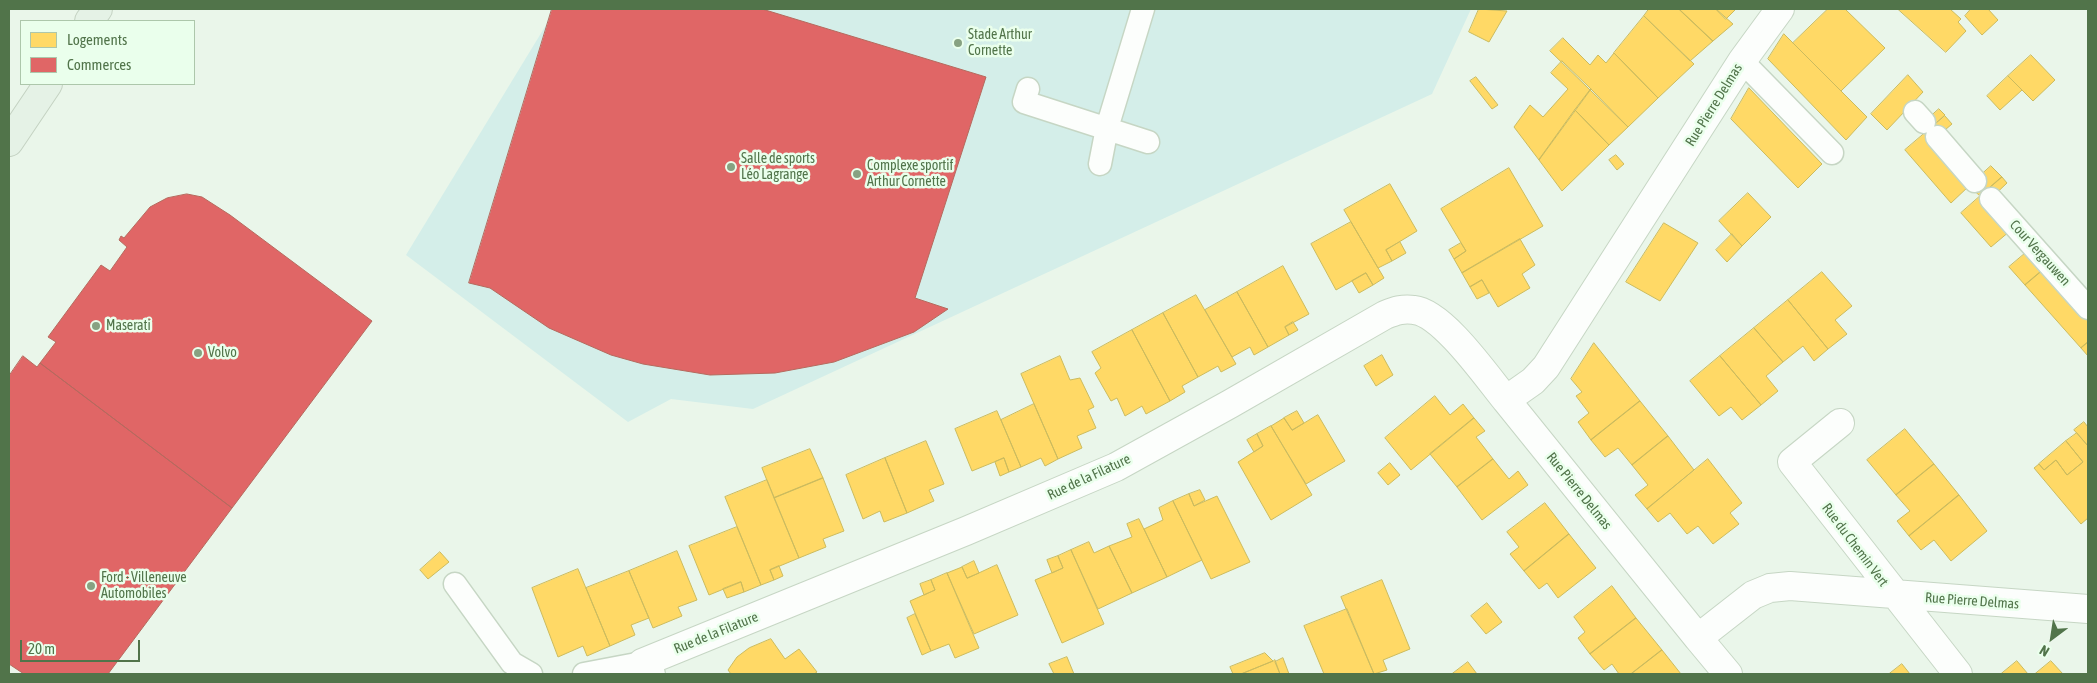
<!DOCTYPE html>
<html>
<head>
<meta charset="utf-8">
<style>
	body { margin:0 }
	#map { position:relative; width:2097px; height:683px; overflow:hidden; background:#eaf6ea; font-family:"Asap Condensed",sans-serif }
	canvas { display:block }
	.frame { position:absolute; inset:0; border:10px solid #51744a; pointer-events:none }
	.legend { position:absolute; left:20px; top:20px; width:175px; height:65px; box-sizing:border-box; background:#eaffec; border:1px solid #adc7ab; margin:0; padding:6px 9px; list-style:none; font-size:15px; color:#51744a }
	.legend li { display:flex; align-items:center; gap:10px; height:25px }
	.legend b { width:25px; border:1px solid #adc7ab }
	.north { position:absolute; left:2027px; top:613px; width:50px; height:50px; -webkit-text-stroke:4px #eaffec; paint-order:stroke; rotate:211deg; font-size:14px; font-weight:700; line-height:20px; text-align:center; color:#51744a }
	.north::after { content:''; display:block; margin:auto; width:18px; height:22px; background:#51744a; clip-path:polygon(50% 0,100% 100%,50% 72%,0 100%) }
	.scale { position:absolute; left:20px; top:640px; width:120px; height:22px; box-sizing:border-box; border:2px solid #51744a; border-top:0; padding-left:6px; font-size:15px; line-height:18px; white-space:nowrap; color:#51744a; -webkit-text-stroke:4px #eaffec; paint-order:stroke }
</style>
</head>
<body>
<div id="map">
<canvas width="2097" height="683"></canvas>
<div class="frame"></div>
<ul class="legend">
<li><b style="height:14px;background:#ffd966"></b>Logements</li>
<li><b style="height:14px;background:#e06666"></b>Commerces</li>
</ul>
<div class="north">N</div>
<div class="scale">20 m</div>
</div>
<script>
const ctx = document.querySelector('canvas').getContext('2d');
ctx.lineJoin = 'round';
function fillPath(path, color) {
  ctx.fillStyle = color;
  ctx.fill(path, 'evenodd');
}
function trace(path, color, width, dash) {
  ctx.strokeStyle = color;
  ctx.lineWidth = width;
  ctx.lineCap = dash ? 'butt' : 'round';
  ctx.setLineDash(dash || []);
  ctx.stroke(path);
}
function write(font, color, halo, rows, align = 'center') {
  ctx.font = font + ' "Asap Condensed",sans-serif';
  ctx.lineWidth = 5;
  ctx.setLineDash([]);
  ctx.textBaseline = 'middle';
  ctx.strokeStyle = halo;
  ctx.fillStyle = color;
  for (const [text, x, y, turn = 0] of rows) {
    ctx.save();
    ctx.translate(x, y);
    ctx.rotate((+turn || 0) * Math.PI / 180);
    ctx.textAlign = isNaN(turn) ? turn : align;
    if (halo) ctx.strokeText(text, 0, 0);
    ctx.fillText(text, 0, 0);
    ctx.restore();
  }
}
const green = new Path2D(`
	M551 9H1471L1432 94 753 409 671 399 628 422 406 255 546 25Z`);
const homes = new Path2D(`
	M1479 9 1507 11 1489 42 1469 32Z
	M1649 9H1679L1713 41 1690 61 1644 16Z
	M1679 9H1716L1733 24 1713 41Z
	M1716 9H1736L1726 19Z
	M1828 9H1845L1885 48 1841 91 1793 43Z
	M1898 9H1950L1961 19 1958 22 1966 31 1946 52Z
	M1971 9H1988L1998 20 1982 35 1965 16Z
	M1644 16 1694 64 1658 98 1614 53Z
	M1784 34 1867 117 1846 140 1768 59Z
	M1563 38 1590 65 1598 55 1606 63 1614 53 1658 98 1628 127 1550 51Z
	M2031 55 2055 80 2033 101 2008 76Z
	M1562 61 1591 89 1539 160 1514 127 1530 105 1543 117 1568 89 1551 73Z
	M1908 75 1923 92 1887 130 1871 114Z
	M2008 76 2022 90 2000 110 1987 96Z
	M1476 77 1498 105 1492 109 1470 81Z
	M1749 88 1822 164 1798 188 1731 119Z
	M1591 89 1628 127 1609 145 1575 110Z
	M1939 109 1945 115 1925 133 1919 127Z
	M1575 110 1609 145 1562 191 1539 160Z
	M1945 116 1952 124 1932 141 1925 133Z
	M1925 133 1969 186 1951 203 1905 150Z
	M1616 155 1624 164 1617 170 1609 160Z
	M1991 166 2002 177 1980 196 1969 186Z
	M1509 168 1543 226 1462 273 1454 259 1466 251 1441 209Z
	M2002 177 2007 183 1986 203 2010 231 1991 247 1961 213Z
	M1390 184 1417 231 1386 250 1392 261 1378 268 1344 210Z
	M1748 193 1771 217 1742 246 1719 221Z
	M1351 222 1384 278 1373 285 1366 273 1336 290 1311 244Z
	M1664 223 1698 243 1660 301 1626 282Z
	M1732 234 1742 246 1727 262 1716 250Z
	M1520 239 1535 265 1522 274 1530 288 1498 307 1482 280 1470 287 1462 273Z
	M1400 242 1406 253 1392 261 1386 250Z
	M1461 243 1466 251 1454 259 1449 250Z
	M2028 251 2044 269 2025 285 2009 267Z
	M1283 266 1309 314 1285 327 1289 335 1268 347 1237 292Z
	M2044 269 2088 319V342L2081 348 2025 285Z
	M1822 272 1852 306 1835 320 1847 334 1828 349 1788 300Z
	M1366 273 1373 285 1359 293 1352 281Z
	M1482 280 1489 293 1477 299 1470 287Z
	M1237 292 1268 347 1254 355 1250 347 1232 357 1205 310Z
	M1196 295 1236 364 1221 372 1218 366 1198 377 1163 313Z
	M1788 300 1828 349 1814 361 1803 346 1783 362 1754 328Z
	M1163 313 1198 377 1182 386 1185 392 1170 401 1132 330Z
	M1293 322 1298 330 1289 335 1285 327Z
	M1754 328 1783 362 1766 376 1778 391 1761 405 1720 356Z
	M1132 330 1170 401 1146 414 1142 406 1125 416 1117 398 1111 401 1095 373 1101 368 1092 352Z
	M2088 342V356L2081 348Z
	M1594 343 1640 401 1591 440 1578 422 1589 413 1576 396 1582 392 1571 379Z
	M1382 355 1393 375 1376 386 1364 366Z
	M1060 356 1070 380 1080 378 1094 407 1088 410 1096 428 1077 436 1082 448 1058 459 1021 374Z
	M1720 356 1761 405 1742 420 1731 407 1719 416 1690 381Z
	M1435 396 1450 415 1463 404 1474 418 1411 470 1385 438Z
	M1640 401 1668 436 1632 465 1618 448 1605 457 1591 440Z
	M1034 404 1058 459 1045 466 1041 458 1021 467 1001 420Z
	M997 411 1021 467 1009 472 1004 458 972 471 955 429Z
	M1297 411 1304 423 1292 430 1284 418Z
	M1318 415 1345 461 1306 484 1271 426 1284 418 1292 430Z
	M1474 418 1485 431 1476 437 1493 459 1457 487 1430 454Z
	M2084 422 2088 427V446L2074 430Z
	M1271 426 1312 495 1271 520 1238 462 1263 446 1257 434Z
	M1905 429 1934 464 1896 495 1867 460Z
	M2077 433 2088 446V518L2081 524 2034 468 2039 464 2044 470 2056 460 2067 475 2083 462 2066 441Z
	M1257 434 1263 446 1254 452 1247 440Z
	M1668 436 1694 470 1647 509 1635 495 1648 485 1632 465Z
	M926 441 944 484 929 490 934 501 907 513 885 458Z
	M2066 441 2083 462 2067 475 2056 460 2044 470 2039 464Z
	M810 449 823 478 774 498 762 468Z
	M885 458 907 513 884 522 880 511 863 519 846 475Z
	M1004 458 1009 472 1000 476 995 462Z
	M1493 459 1509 479 1518 471 1528 485 1482 520 1457 487Z
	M1708 459 1742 503 1730 513 1739 524 1713 544 1698 526 1687 534 1670 513 1658 522 1647 509Z
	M1390 463 1400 475 1388 485 1378 473Z
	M1934 464 1959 495 1909 536 1897 521 1910 511 1896 495Z
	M823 478 844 531 823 539 826 547 799 558 774 498Z
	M767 480 799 558 770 570 774 580 761 585 725 497Z
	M1200 490 1205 500 1194 506 1189 494Z
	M1189 494 1194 506 1217 496 1250 562 1211 579 1173 501Z
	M1959 495 1987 531 1951 561 1934 540 1921 550 1909 536Z
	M1173 501 1202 560 1167 577 1144 529 1163 520 1159 508Z
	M1545 503 1569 534 1524 571 1510 554 1519 547 1507 532Z
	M1139 519 1167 577 1132 593 1109 546 1132 537 1127 524Z
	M737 527 761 585 744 592 741 582 709 595 689 546Z
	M1569 534 1596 568 1558 598 1547 583 1539 589 1524 571Z
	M1089 542 1094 553 1109 546 1132 593 1098 609 1071 550Z
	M1071 550 1104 624 1062 643 1035 580 1063 568 1058 556Z
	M677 551 697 600 678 607 682 616 653 628 629 571Z
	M440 552 449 562 428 579 420 570Z
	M1058 556 1063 568 1052 573 1047 560Z
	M974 561 979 573 967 578 962 567Z
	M997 565 1018 615 974 634 947 573 962 567 967 578Z
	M779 566 783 576 774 580 770 570Z
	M578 569 610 646 587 656 583 646 558 657 532 588Z
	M629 571 649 618 631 625 635 635 610 646 586 588Z
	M947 573 979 648 955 658 949 644 931 651 910 601 935 590 931 580Z
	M931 580 935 590 924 595 920 584Z
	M1382 580 1410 649 1383 660 1387 670 1374 674 1341 597Z
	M741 582 744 592 727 598 723 589Z
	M1612 586 1636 618 1590 654 1578 638 1585 632 1574 617Z
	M1487 603 1502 622 1486 634 1471 616Z
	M1347 609 1374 674H1324L1304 626Z
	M915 614 931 651 922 655 907 618Z
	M1636 618 1662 650 1631 674H1619L1612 664 1604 670 1590 654Z
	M771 639 785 659 799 649 817 672 814 674H731L728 670 737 657 749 648Z
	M1662 650 1681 674H1631Z
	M1265 653 1273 661 1241 674H1233L1230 667Z
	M1067 657 1074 674H1054L1049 664Z
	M1283 658 1289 674H1280L1275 662Z
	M1275 660 1280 674H1241L1273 661Z
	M2017 661 2028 674H2001Z
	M2051 661 2063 674H2035Z
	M1468 662 1477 674H1452Z
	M1902 664 1910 674H1889Z`);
const shops = new Path2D(`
	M552 9H762L986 77 915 298 948 309 914 332 834 362 775 373 710 375 643 364 611 355 549 328 490 288 469 283Z
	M187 194 202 197 230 215 372 321 232 508 40 363 56 342 48 337 101 265 110 271 127 247 119 240 121 236 124 238 150 207 167 198Z
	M23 356 37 367 40 363 232 508 108 674H24L9 664V376Z`);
const service = new Path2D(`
	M1742 61 1832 153
	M1028 89 1024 102 1148 142
	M1915 112 1924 122
	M1937 137 1975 181
	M1100 164 1107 128 1143 9
	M1991 199 2088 308
	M455 584 512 663 531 674
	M584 674 642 663`);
const minor = new Path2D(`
	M1780 9 1742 61 1546 367 1533 381 1506 400 1698 638 1753 595 1770 588 1790 586 2088 609
	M1840 423 1792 462 1958 674
	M1698 638 1728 674
	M651 674 642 663 966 531 1116 467 1230 404 1385 315C1395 311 1403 308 1414 310 1443 313 1487 377 1506 400`);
const primary = new Path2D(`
	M89 21 98 9
	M9 142 48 84`);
const markers = [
	[958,43,5,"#87a282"],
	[731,167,5,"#87a282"],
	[857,174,5,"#87a282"],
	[96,326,5,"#87a282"],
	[198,353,5,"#87a282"],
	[91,586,5,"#87a282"]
];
const poiNames = [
	["Stade Arthur",968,35],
	["Cornette",968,51],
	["Salle de sports",741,159],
	["Léo Lagrange",741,175],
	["Complexe sportif",867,166],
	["Arthur Cornette",867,182],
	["Maserati",106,326],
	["Volvo",208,353],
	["Ford - Villeneuve",101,578],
	["Automobiles",101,594]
];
const streetNames = [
	["Rue Pierre Delmas",1714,105,-58],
	["Cour Vergauwen",2040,253,48],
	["Rue de la Filature",1089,477,-25],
	["Rue Pierre Delmas",1579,491,51],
	["Rue du Chemin Vert",1855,545,53],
	["Rue Pierre Delmas",1972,601,4],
	["Rue de la Filature",716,633,-22]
];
fillPath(green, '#d4eee9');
fillPath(homes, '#ffd966');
trace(homes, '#cbbb5e', 1);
fillPath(shops, '#e06666');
trace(shops, '#b56a5e', 1);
trace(service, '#c6d6c4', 25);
trace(minor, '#c6d6c4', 30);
trace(primary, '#c4d2c2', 30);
trace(service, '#fcfefc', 22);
trace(minor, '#fcfefc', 28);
trace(primary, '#e5f2e6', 28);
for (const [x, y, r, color] of markers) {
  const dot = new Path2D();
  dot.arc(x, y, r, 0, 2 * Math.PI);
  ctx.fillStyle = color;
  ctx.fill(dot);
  trace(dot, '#eaffec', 2);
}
write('14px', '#51744a', '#eaffec', poiNames, 'left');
write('14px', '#51744a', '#eaffec', streetNames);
</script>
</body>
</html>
